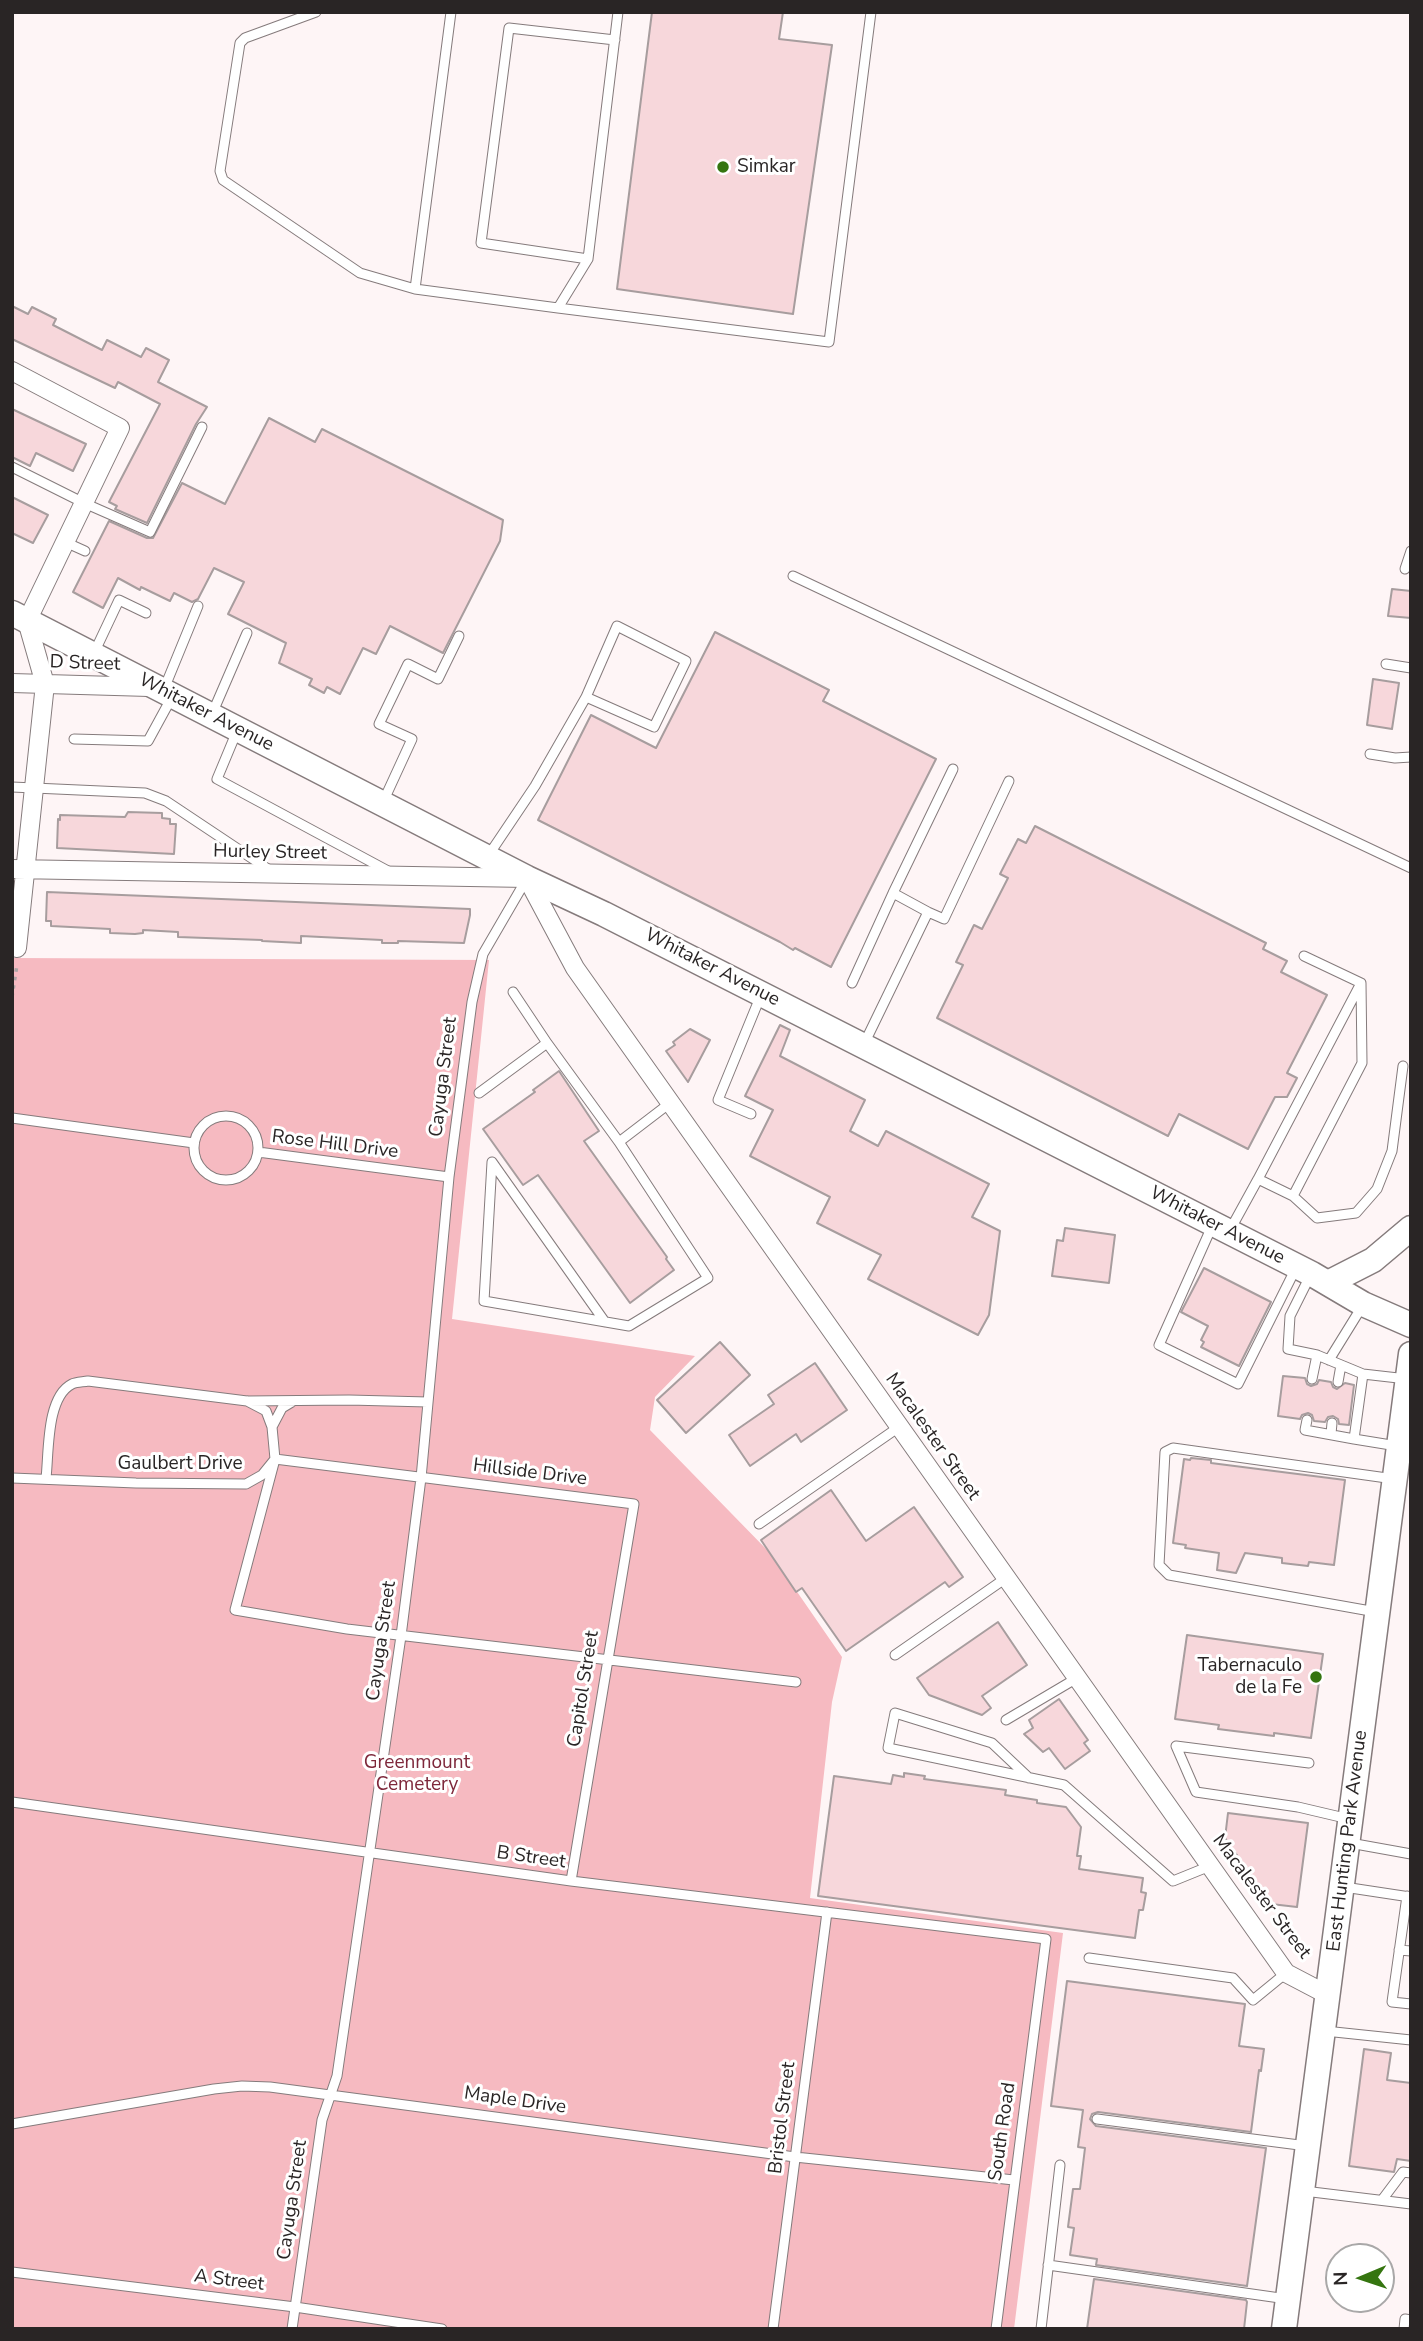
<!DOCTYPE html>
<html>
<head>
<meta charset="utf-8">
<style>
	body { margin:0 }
	#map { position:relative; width:1423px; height:2341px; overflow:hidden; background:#fef5f6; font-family:"Nunito Sans",sans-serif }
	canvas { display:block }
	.frame { position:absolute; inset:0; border:14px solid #292525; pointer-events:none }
	.north { position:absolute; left:1325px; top:2243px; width:70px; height:70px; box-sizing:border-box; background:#fff; border:2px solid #a9a8a8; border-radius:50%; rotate:268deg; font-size:19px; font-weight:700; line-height:28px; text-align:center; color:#292525 }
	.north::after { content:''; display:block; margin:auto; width:24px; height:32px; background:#357510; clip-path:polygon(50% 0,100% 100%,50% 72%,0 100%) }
</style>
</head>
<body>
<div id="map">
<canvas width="1423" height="2341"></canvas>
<div class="frame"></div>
<div class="north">N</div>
</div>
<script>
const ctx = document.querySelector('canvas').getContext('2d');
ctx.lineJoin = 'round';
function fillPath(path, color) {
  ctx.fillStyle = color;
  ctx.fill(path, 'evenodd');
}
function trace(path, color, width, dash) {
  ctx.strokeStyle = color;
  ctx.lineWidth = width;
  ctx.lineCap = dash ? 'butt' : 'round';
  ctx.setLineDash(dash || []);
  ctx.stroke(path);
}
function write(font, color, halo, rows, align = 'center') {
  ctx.font = font + ' "Nunito Sans",sans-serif';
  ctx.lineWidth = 6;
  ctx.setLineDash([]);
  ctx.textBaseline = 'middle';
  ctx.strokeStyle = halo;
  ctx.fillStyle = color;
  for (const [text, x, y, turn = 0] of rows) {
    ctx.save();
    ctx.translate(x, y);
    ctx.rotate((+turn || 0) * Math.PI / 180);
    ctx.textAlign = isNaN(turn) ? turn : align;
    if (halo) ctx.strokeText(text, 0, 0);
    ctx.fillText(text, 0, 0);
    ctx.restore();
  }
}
const green = new Path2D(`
	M12 958 489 960 452 1319 695 1356 655 1397 650 1430 771 1554 842 1657 832 1702 810 1898 1063 1933 1014 2329H12Z`);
const building = new Path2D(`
	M652 12H783L779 39 832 45 793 314 617 289Z
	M12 306 28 314 32 307 56 319 53 325 102 350 107 340 141 357 146 348 169 360 158 382 207 407 196 424 147 523 115 509 117 506 109 502 160 404 118 382 115 388 12 339Z
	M12 409 86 444 73 471 36 453 30 466 12 457Z
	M269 418 315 442 322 429 503 520 500 541 443 653 390 626 376 654 363 648 340 694 327 687 324 693 309 685 312 679 279 663 286 643 228 614 244 582 214 568 198 599 192 602 174 593 170 601 141 587 140 590 118 578 103 608 73 592 109 521 147 538H153L182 483 225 504Z
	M12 497 48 515 33 543 12 533Z
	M1392 589 1411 591V618L1388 616Z
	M715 632 829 690 823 701 936 759 831 967 795 948 793 950 780 942 538 820 591 715 656 748Z
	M1373 679 1399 683 1392 729 1367 725Z
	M128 812 162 813V818L170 819V824H176L174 854 57 848 58 819 60 820V815L125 817Z
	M1035 826 1266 943 1263 949 1287 961 1281 972 1327 995 1287 1073 1297 1078 1287 1097H1275L1248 1149 1179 1114 1168 1136 937 1018 963 965 956 962 974 925 982 929 1008 878 1000 874 1018 839 1026 843Z
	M47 892 470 909V915L464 943 398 941V943H382V940L301 936V943L262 941V940L178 937V932L143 930V933L135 934 110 933V929L51 926V921H46Z
	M780 1025 790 1030 780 1056 865 1100 850 1131 878 1146 886 1131 989 1184 972 1217 1000 1231 989 1315 978 1335 868 1279 881 1255 817 1223 830 1197 750 1156 773 1110 745 1096Z
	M690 1029 710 1040 688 1082 666 1051 675 1045 673 1042Z
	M559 1071 599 1131 584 1141 667 1257 666 1259 674 1270 630 1303 538 1175 523 1185 483 1129 535 1092 533 1090Z
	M1065 1228 1115 1235 1109 1283 1052 1276 1057 1240 1063 1241Z
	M1204 1268 1271 1302 1239 1366 1201 1347 1204 1342 1201 1340 1208 1326 1181 1312Z
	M720 1342 750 1375 686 1433 657 1400Z
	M815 1363 847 1410 801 1442 796 1434 750 1466 729 1435 774 1404 768 1395Z
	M1283 1376 1305 1378 1307 1384 1311 1386 1317 1384 1319 1380 1331 1382 1333 1387 1337 1389 1345 1383 1354 1385 1349 1425 1339 1424 1338 1419 1333 1416 1328 1417 1325 1422 1314 1421 1312 1415 1308 1413 1302 1415 1300 1419 1278 1416Z
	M1191 1458 1211 1460V1463L1345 1480 1334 1565 1309 1562 1308 1566 1282 1563V1558L1245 1553 1236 1573 1217 1570 1219 1553 1185 1548 1186 1545 1173 1543 1184 1459 1190 1460Z
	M831 1490 866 1541 914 1507 963 1577 949 1587 945 1582 846 1651 802 1588 796 1592 761 1540Z
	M998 1622 1027 1665 982 1696 991 1708 982 1715 929 1695 917 1678Z
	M1187 1635 1323 1654 1311 1738 1274 1733V1736L1218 1729 1219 1725 1175 1719Z
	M1059 1699 1088 1740 1084 1743 1090 1751 1065 1769 1049 1748 1043 1752 1024 1734 1033 1728 1029 1720Z
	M904 1773 925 1776 924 1779 1006 1790 1005 1795 1037 1800V1803L1066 1807 1081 1827 1077 1856H1081L1079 1869 1143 1878 1141 1892 1146 1893 1143 1910H1139L1135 1938 818 1896 834 1776 891 1784 893 1775 904 1777Z
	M1228 1813 1308 1823 1297 1907 1271 1904 1225 1838Z
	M1067 1981 1245 2004 1239 2046 1264 2049 1261 2071 1259 2070 1251 2132 1098 2112 1092 2114 1090 2119 1096 2126 1266 2148 1247 2286 1096 2265 1097 2259 1070 2255 1074 2228 1068 2227 1073 2189H1080L1085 2148 1078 2147 1083 2110 1051 2106Z
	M1364 2049 1391 2053 1387 2080 1411 2083V2161L1397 2159 1394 2172 1349 2166Z
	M1094 2279 1246 2300 1247 2302 1244 2329H1087Z`);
const path = new Path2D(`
	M12 997 17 965`);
const lane = new Path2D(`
	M316 12 245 38 240 43 220 171 223 180 360 273 415 289 558 308
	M618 12 588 259 558 308 829 342 871 12
	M588 259 481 243 509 28 615 40
	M415 289 451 12
	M12 467 84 503 150 532 202 427
	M65 542 85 551
	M1405 569 1411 551
	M793 576 1411 868
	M94 653 119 600 146 613
	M1386 664 1411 668
	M164 689 198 606
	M212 714 247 633
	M237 731 217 779 390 872
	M74 739 148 741 172 697
	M1370 754 1395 758 1411 757
	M12 787 145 793 166 801 271 871
	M383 802 412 739 379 724 408 664 438 679 459 636
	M488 856 535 786 586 697 654 727 686 661 617 626 586 697
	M928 912 944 919 1009 781
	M1304 956 1361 983 1362 1063 1293 1196 1258 1179 1361 983
	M852 983 893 893
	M513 992 547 1043
	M864 1044 928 912 893 893 953 769
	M479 1093 547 1043 619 1142
	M751 1114 718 1100 761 995
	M194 1148a32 32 0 1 1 64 0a32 32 0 1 1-64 0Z
	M12 1118 194 1143
	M258 1152 449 1177
	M492 1162 484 1301 629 1326 708 1278 619 1142 670 1103
	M492 1162 605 1322
	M1293 1196 1317 1218 1356 1213 1377 1189 1392 1151 1403 1066
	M1213 1224 1159 1345 1238 1384 1296 1268
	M1230 1230 1258 1179
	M1311 1274 1290 1316 1288 1349 1317 1355 1363 1374
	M1329 1360 1363 1305
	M1312 1379 1317 1355
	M1338 1382 1341 1365
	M248 1401 349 1400 428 1402
	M1307 1420 1305 1430 1354 1439
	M272 1427 282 1408 292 1402
	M1331 1434 1332 1423
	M1397 1446 1354 1439 1363 1374 1407 1379
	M12 1478 136 1483 246 1484 262 1475 275 1459 634 1504 571 1881
	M46 1478C49 1453 46 1397 72 1384 76 1382 83 1382 88 1381L247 1401 266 1411 272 1427 275 1459 235 1610 347 1629 796 1682
	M759 1524 899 1427
	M1376 1612 1169 1575 1159 1565 1165 1452 1173 1448 1394 1479
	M895 1655 1006 1578
	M1006 1720 1077 1678
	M1309 1763 1176 1746 1196 1792 1298 1807 1349 1819
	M1029 1778 992 1743 895 1713 888 1748 1064 1785 1173 1881 1210 1866
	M12 1802 571 1881 1046 1939 996 2329
	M1350 1843 1411 1854
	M1344 1887 1410 1897
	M1407 1896 1392 2002 1411 2004
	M1399 1950 1411 1951
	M1089 1958 1233 1978 1253 2000 1286 1973
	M1325 2031 1411 2040
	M1097 2119 1307 2146
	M12 2124 214 2089 242 2086 270 2087 795 2157 1014 2180
	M1304 2191 1411 2204
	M1382 2200 1403 2172 1411 2173
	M1048 2265 1287 2299
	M12 2272 295 2307 442 2329
	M292 2329 322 2120 337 2076 401 1636 421 1478 449 1177 472 1002 483 954 526 880
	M773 2329 827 1912
	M1041 2329 1060 2165
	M1404 2329 1405 2319 1411 2320`);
const street = new Path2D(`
	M12 371 120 428 27 621 45 684 17 948
	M12 683 149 687
	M12 869 527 878 575 968 1286 1973 1328 1995`);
const secondary = new Path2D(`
	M12 613 527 878 604 914 1312 1274 1363 1304 1411 1325
	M1328 1283 1373 1260 1411 1228
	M1284 2329 1411 1354`);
const markers = [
	[723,167,7,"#357510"],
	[1316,1677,7,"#357510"]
];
const poiNames = [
	["Simkar",737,167],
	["Tabernaculo",1302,1666,"right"],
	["de la Fe",1302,1688,"right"]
];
const streetNames = [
	["D Street",85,664,2],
	["Whitaker Avenue",206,713,27],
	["Hurley Street",270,853,1],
	["Whitaker Avenue",712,968,27],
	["Cayuga Street",444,1077,-83],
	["Rose Hill Drive",335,1145,7],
	["Whitaker Avenue",1217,1226,27],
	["Macalester Street",932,1437,55],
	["Gaulbert Drive",180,1464],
	["Hillside Drive",530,1473,7],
	["Cayuga Street",382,1641,-82],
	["Capitol Street",584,1689,-81],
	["East Hunting Park Avenue",1348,1841,-83],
	["B Street",531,1858,8],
	["Macalester Street",1261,1897,53],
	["Maple Drive",515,2101,8],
	["Bristol Street",783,2118,-83],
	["South Road",1003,2132,-82],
	["Cayuga Street",293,2200,-82],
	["A Street",229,2281,7]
];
const parkNames = [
	["Greenmount",417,1763],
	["Cemetery",417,1785]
];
fillPath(green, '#f6bac1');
fillPath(building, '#f7d7db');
trace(building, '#a79d9e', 2);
trace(lane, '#857b7c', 11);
trace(street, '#857b7c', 20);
trace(secondary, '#857b7c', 27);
trace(path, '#aba4a5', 3.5, [3.5, 5]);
trace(lane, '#fff', 9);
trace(street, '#fff', 18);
trace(secondary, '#fff', 24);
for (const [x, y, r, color] of markers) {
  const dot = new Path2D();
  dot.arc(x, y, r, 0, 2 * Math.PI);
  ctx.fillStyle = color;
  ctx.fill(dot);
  trace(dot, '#fff', 2.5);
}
write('19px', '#292525', '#fff', poiNames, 'left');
write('19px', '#292525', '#fff', streetNames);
write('19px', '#7e283b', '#fff', parkNames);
</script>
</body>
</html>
